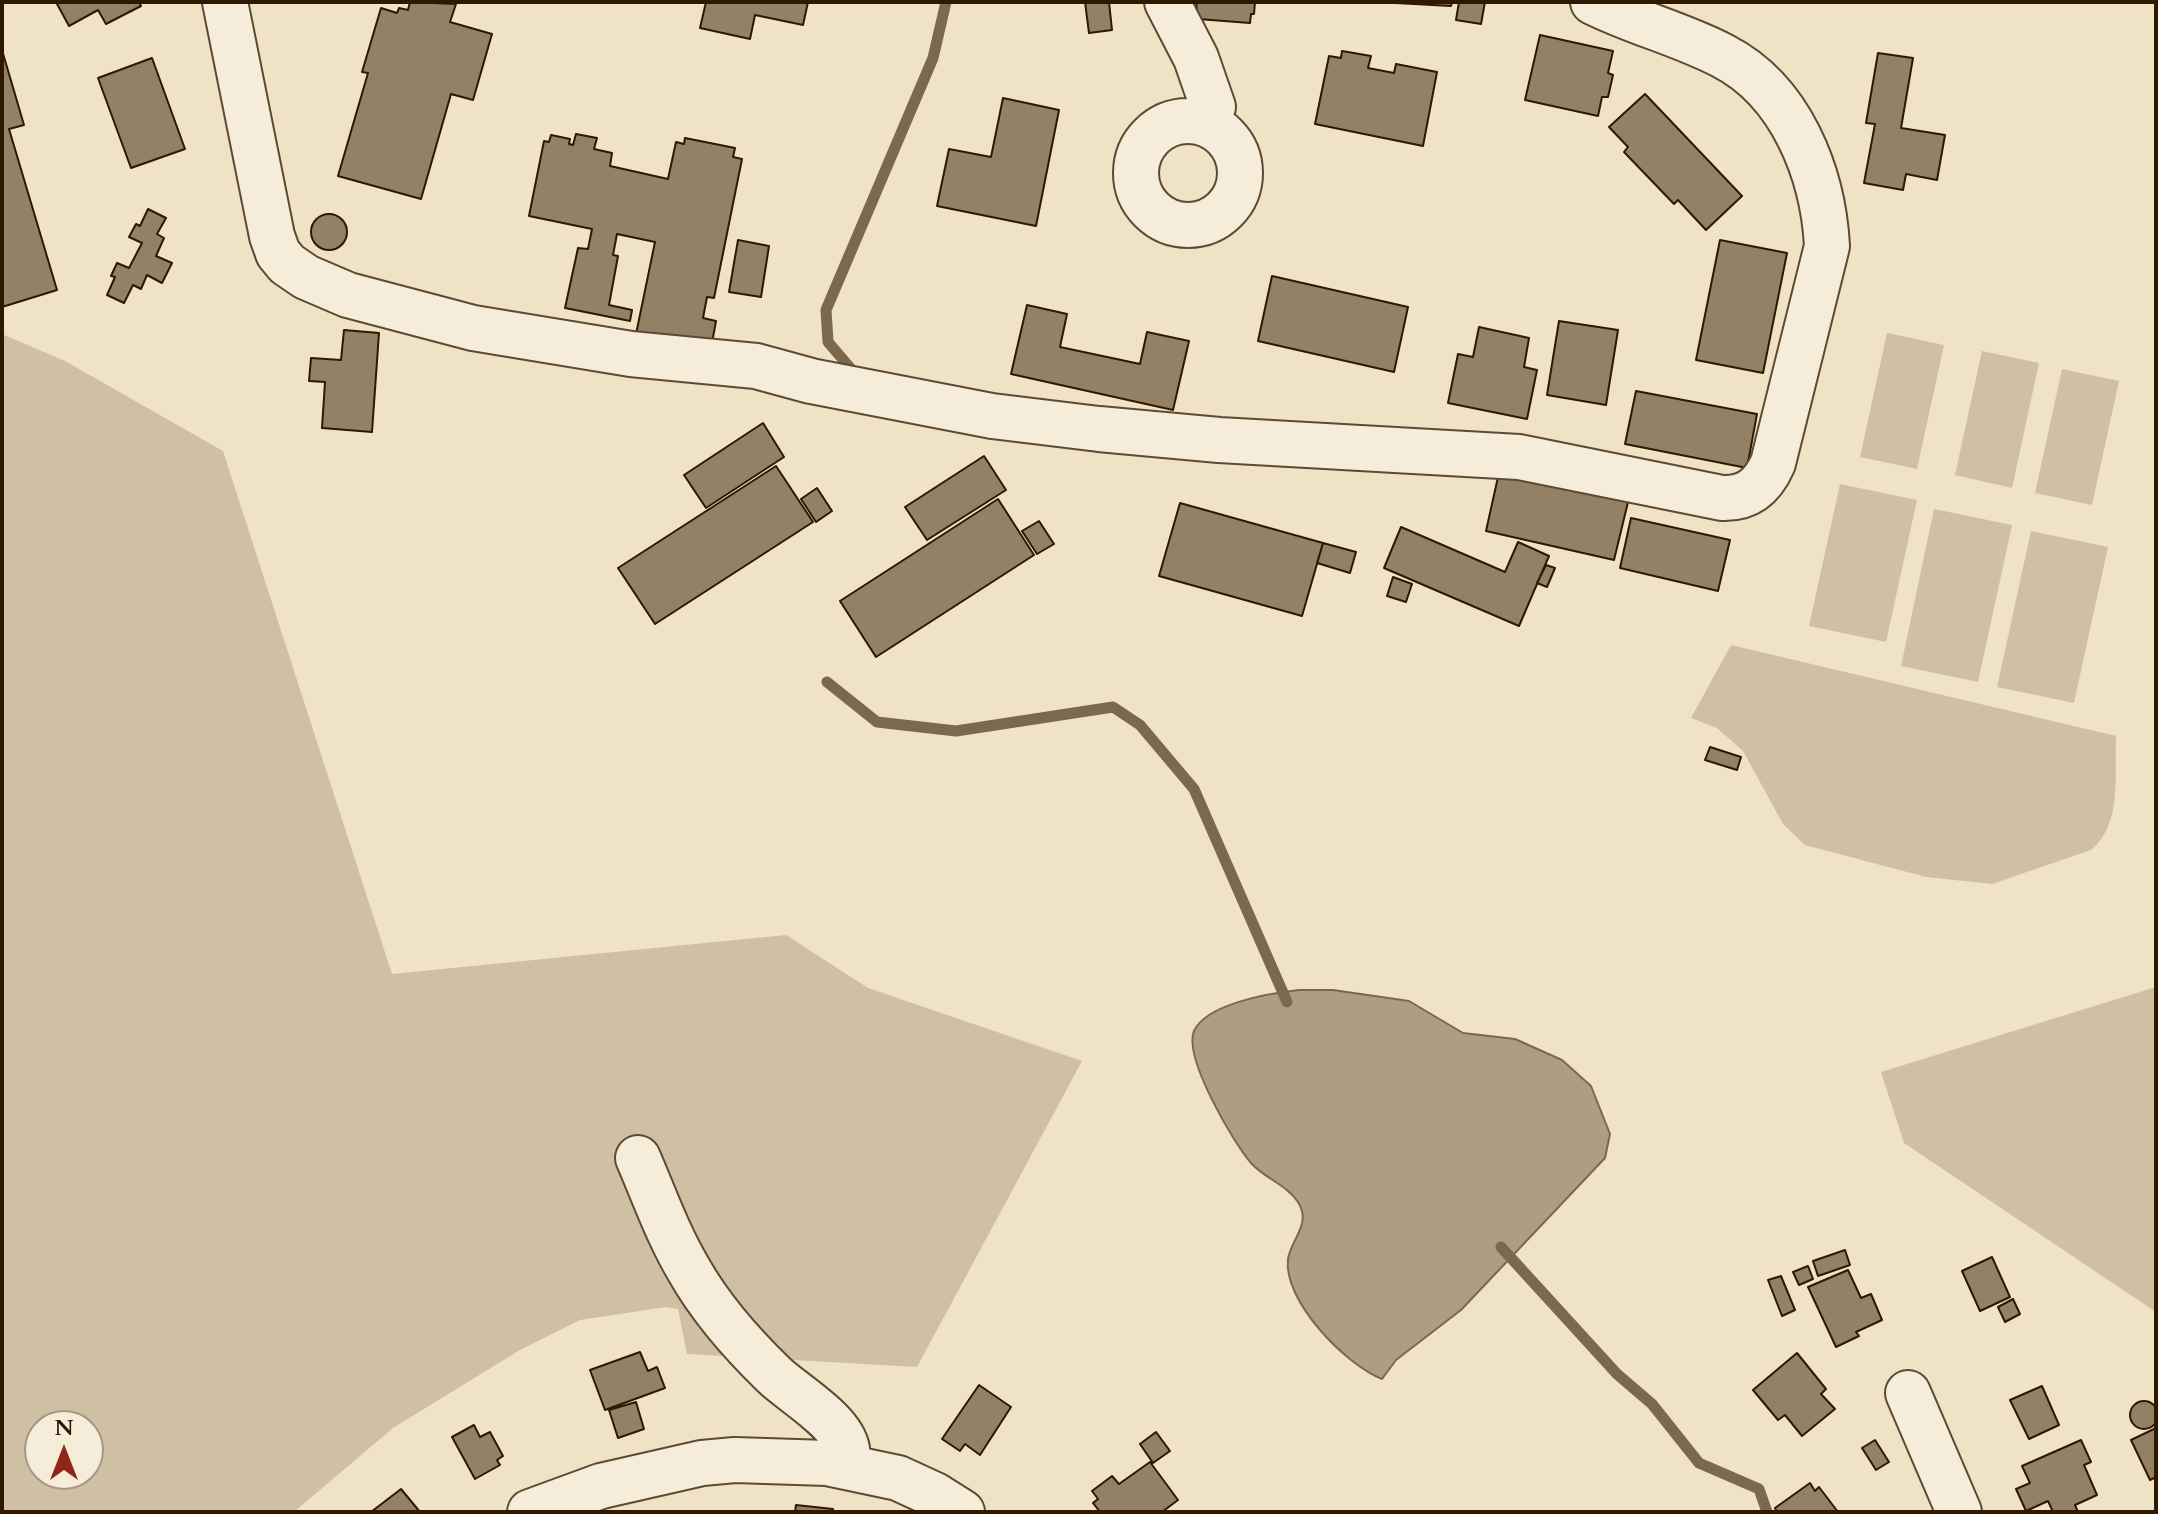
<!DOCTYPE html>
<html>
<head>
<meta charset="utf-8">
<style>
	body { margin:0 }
	#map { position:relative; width:2158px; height:1514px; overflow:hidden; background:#f0e2c4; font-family:Cardo,serif }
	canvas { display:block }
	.frame { position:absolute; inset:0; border:4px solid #2e1800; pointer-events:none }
	.north { position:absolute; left:24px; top:1410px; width:80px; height:80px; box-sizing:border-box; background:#f5ecd9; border:2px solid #a59782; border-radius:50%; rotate:0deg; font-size:22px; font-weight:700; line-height:32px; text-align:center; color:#2e1800 }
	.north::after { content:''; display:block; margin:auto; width:28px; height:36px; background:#8f2418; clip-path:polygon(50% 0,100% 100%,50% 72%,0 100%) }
</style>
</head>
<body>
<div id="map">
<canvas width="2158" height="1514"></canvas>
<div class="frame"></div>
<div class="north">N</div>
</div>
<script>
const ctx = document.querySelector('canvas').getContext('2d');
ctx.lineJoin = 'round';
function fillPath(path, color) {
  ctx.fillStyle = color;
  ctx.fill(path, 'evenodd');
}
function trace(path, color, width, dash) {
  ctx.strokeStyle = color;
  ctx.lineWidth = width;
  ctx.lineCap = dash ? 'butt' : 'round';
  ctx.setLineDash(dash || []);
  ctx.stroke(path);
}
const green = new Path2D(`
	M1887 333 1944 345 1917 469 1860 457Z
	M2 334 65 361 223 451 392 974 786 935 868 988 1082 1061 917 1367 687 1354 678 1309 666 1307 580 1320 520 1350 393 1428 294 1512H2ZM40 1426H88V1474H40Z
	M1982 351 2039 363 2012 488 1955 475Z
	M2062 369 2119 381 2092 505 2035 493Z
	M1840 484 1917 500 1886 642 1809 626Z
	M1934 509 2012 525 1978 682 1901 666Z
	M2031 531 2108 547 2074 703 1997 687Z
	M1731 645 2116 736C2114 774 2123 824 2091 850L1992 884 1926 877 1805 845 1783 824 1743 751 1717 728 1691 718Z
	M2156 987V1312L1904 1143 1881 1072Z`);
const water = new Path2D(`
	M1299 990H1333L1409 1001 1463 1033 1515 1039 1562 1060 1591 1086 1610 1134 1605 1158 1461 1310 1396 1360 1382 1379C1346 1365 1283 1301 1288 1259 1291 1239 1312 1224 1298 1202 1287 1185 1264 1178 1251 1163 1233 1142 1183 1057 1194 1031 1207 1003 1272 993 1299 990Z`);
const stream = new Path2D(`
	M852 370 828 342 826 310 933 58 946 2
	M827 682 877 722 956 731 1113 707 1140 725 1194 789 1287 1002
	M1501 1247 1617 1374 1652 1404 1699 1463 1759 1489 1767 1512`);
const building = new Path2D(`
	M56 2H139L141 6 106 24 98 10 69 26Z
	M410 2 456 4 450 22 492 34 473 100 451 94 421 199 338 176 368 73 362 72 381 8 397 13 399 8 408 10Z
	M706 2H808L803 25 755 15 750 39 700 28Z
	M1085 2H1109L1112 30 1089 33Z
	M1196 2H1255L1254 14H1251L1250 23 1198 19Z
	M1377 2H1452L1451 6Z
	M1459 2H1485L1481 24 1456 20Z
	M1540 35 1613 51 1608 73 1613 75 1608 97H1602L1598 116 1525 100Z
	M2 50 24 125 9 129 57 290 2 307Z
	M1342 51 1371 56 1368 68 1394 73 1396 64 1437 72 1423 146 1315 124 1329 56 1341 58Z
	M1878 53 1913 58 1901 128 1945 135 1937 180 1906 174 1903 190 1864 183 1875 124 1866 123Z
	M152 58 185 149 131 168 98 78Z
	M1645 94 1742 196 1706 230 1678 200 1674 204 1624 152 1628 147 1609 127Z
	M1003 98 1059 110 1036 226 937 206 949 149 991 157Z
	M576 134 597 138 594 149 612 153 610 166 668 179 676 142 684 144 685 138 735 148 733 157 742 159 714 298 707 297 703 318 716 321 712 343 670 335 668 346 635 339 655 242 617 234 613 255 618 256 609 305 632 310 630 321 565 308 578 248 588 249 592 229 529 216 544 141 549 142 551 135 570 139 569 144 573 145Z
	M148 209 166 218 157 234 164 238 156 256 172 263 162 283 147 275 141 289 133 285 124 303 107 295 115 277 111 276 117 263 129 268 142 243 129 237 136 224 140 226Z
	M311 232a18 18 0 1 1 36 0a18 18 0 1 1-36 0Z
	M738 240 769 246 761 297 729 292Z
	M1720 240 1787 253 1763 373 1696 360Z
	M1272 276 1408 307 1394 372 1258 341Z
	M1027 305 1067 314 1060 347 1140 364 1147 332 1189 341 1173 410 1011 374Z
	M1559 321 1618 330 1606 405 1547 395Z
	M1479 327 1529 338 1524 367 1537 370 1527 419 1448 403 1458 354 1473 357Z
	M344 330 379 333 372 432 322 428 325 382 309 381 311 358 341 360Z
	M1636 391 1757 414 1747 468 1625 444Z
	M763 423 784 457 706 508 684 475Z
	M984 456 1006 490 927 540 905 507Z
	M776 466 813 522 655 624 618 568Z
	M1500 468 1629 498 1614 560 1486 531Z
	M817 488 832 511 816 522 801 499Z
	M998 499 1034 555 876 657 840 601Z
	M1180 503 1323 543 1302 616 1159 576Z
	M1631 518 1730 540 1718 591 1620 568Z
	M1039 521 1054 544 1037 554 1022 531Z
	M1401 527 1505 572 1518 542 1549 556 1519 626 1384 568Z
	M1323 543 1356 552 1350 573 1317 563Z
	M1546 565 1555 568 1547 587 1537 583Z
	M1393 577 1412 584 1406 602 1387 596Z
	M1710 747 1741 757 1737 770 1705 760Z
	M1845 1250 1850 1265 1818 1276 1813 1261Z
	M1992 1257 2010 1297 1980 1311 1962 1271Z
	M1808 1266 1813 1279 1799 1285 1793 1272Z
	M1848 1270 1861 1298 1871 1294 1882 1320 1856 1332 1859 1336 1836 1347 1808 1287Z
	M1781 1276 1795 1310 1782 1316 1768 1280Z
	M2013 1299 2020 1314 2005 1322 1998 1307Z
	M640 1352 648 1371 657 1367 665 1388 605 1410 590 1370Z
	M1797 1353 1826 1389 1821 1394 1835 1409 1802 1436 1785 1415 1778 1420 1753 1390Z
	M979 1385 1011 1407 980 1455 965 1444 960 1451 942 1439Z
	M2042 1386 2059 1425 2029 1439 2010 1400Z
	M2130 1415a14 14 0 1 1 28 0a14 14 0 1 1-28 0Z
	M636 1402 644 1429 618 1438 609 1410Z
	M474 1425 480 1437 490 1432 503 1456 497 1460 500 1465 475 1479 452 1437Z
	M2156 1428V1477L2150 1480 2131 1440Z
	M1156 1432 1170 1451 1153 1463 1140 1444Z
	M1875 1440 1889 1462 1876 1470 1862 1448Z
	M2081 1440 2091 1462 2084 1465 2097 1495 2075 1505 2078 1512H2053L2048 1501 2026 1511 2016 1489 2030 1483 2022 1466Z
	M1150 1462 1178 1500 1162 1512H1100L1093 1503 1098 1499 1092 1491 1112 1476 1119 1484Z
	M1810 1483 1815 1491 1819 1487 1838 1512H1777L1775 1508Z
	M401 1489 420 1512H371Z
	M796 1505 833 1509V1512H795Z`);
const minor = new Path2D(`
	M225 2 272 236 278 253 287 264 306 277 348 295 473 328 631 354 756 366 811 381 992 416 1099 429 1219 440 1519 457 1722 498C1748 499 1763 486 1773 463L1827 246C1823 173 1791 91 1723 56 1681 34 1635 23 1593 2
	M1167 2 1196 58 1213 107 1206 123
	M1136 173a52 52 0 1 1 104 0a52 52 0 1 1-104 0Z
	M638 1158C654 1195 668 1235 689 1270 711 1309 742 1344 774 1375 794 1394 842 1421 847 1449 848 1454 847 1461 846 1467
	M1908 1393 1959 1512
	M530 1512 601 1486 702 1463 735 1460 827 1463 898 1478 935 1495 962 1512`);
fillPath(green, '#cfc0a3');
fillPath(water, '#ae9d81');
trace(water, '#7b684d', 2);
trace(stream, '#7b684d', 11);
fillPath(building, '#938166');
trace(building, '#2e1800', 2);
trace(minor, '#5e4a31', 48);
trace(minor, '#f5ecd9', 44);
</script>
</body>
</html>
